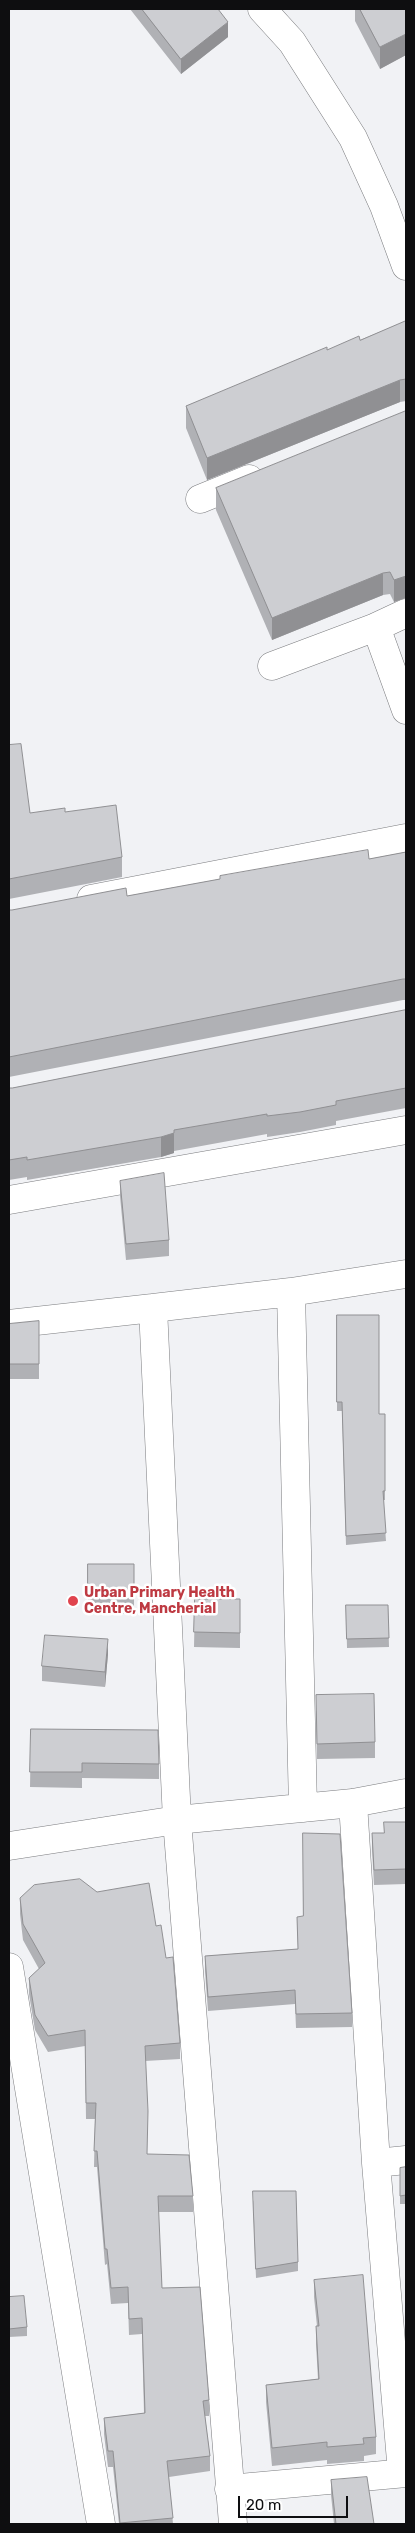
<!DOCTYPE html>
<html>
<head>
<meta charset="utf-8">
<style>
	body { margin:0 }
	#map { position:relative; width:415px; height:2533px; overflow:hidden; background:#f1f2f5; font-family:Rubik,sans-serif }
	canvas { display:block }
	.frame { position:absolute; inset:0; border:10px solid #0e0e10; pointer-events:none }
	.scale { position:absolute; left:238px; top:2496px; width:110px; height:22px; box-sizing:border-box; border:2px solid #0e0e10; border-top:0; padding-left:6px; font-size:15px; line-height:18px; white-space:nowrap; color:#0e0e10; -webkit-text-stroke:4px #fff; paint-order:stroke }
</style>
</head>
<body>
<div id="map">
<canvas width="415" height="2533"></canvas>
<div class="frame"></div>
<div class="scale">20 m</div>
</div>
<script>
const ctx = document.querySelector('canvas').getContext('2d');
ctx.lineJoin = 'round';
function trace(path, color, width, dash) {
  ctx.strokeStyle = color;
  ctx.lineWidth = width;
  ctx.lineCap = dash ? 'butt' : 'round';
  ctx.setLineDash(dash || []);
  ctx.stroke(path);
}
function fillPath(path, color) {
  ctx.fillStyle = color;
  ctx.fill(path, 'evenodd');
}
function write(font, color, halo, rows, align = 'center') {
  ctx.font = font + ' Rubik,sans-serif';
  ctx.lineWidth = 5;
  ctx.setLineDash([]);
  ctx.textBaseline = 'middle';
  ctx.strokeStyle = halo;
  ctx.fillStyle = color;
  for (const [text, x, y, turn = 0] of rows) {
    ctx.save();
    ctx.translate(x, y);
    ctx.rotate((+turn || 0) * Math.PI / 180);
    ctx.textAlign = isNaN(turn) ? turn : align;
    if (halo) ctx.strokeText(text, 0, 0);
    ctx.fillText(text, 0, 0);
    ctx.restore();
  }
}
const street = new Path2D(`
	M262 9 292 42 353 138 384 206 406 266
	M200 499 249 479
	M406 613 376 627 406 710
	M272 666 376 627
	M91 899 406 838
	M9 1200 406 1130
	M291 1292 303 1808
	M9 1324 153 1308
	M353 1803 376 2163 402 2473
	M9 1846 177 1820 153 1308 291 1292 406 1274
	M9 1967 101 2524
	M376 2163 406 2160
	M229 2489 406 2473
	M233 2524 177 1820 353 1803 406 1793`);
const wall = new Path2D(`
	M130 9H218L228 37 181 74Z
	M355 9H406V55L380 69 355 21Z
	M406 321V401L400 402 207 480 186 428V406L327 350 360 340Z
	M406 411V598L394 602 390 594 383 595 272 640 216 510V488Z
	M9 745 30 813 65 812 122 857V877L9 899Z
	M406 852V1000H403L9 1077V910H12L127 896 220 879V876L369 859Z
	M406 1010V1108L336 1121V1125L300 1132 267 1137V1134L174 1151V1153L161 1157 27 1180V1177L9 1180V1088H12Z
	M120 1181 169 1240V1256L126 1260 120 1196Z
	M337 1315 379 1414H385V1500H383L386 1541 346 1545 342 1411H337Z
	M39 1321V1379H9V1324Z
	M88 1564H134V1614L88 1613Z
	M195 1599H240V1648L194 1647Z
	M346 1605H388L389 1647 347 1648Z
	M108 1654 105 1687 42 1681V1666Z
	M316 1711 375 1742V1758L317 1759Z
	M31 1729 159 1764V1779L82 1778V1788L30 1787Z
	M406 1822V1967V1884L374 1885 372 1848V1833H384Z
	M97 1892 156 1926 180 2043V2059L145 2061 147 2154 193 2196V2212H158L162 2288 209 2400V2416H205L210 2456V2471L169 2477 173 2524H119L113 2467H108L104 2434V2418L144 2413 142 2334 129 2335 128 2303 111 2304 107 2264 105 2265 97 2167H94L95 2119H86L85 2046 48 2052 35 2030 29 1994V1978L39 1969 23 1940 20 1914V1898Z
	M297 1917 352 2013V2027L296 2028 295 2004 208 2011 205 1971V1956L298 1949Z
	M406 2167V2204H400V2168Z
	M253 2200 298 2262V2271L256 2278Z
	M314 2280 376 2437V2454L364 2456V2461L327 2464V2460L272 2466 266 2402V2385L318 2379 316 2344V2326H317L314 2297Z
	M9 2297 27 2327V2336L9 2337Z
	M331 2480 374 2524H334L331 2495Z`);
const shadedWall = new Path2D(`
	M228 22V37L181 74V59Z
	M406 34V55L380 69V47Z
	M400 380V402L207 480V458Z
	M383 573V595L272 640V618Z
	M406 576V598L394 602V580Z
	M174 1133V1153L161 1157V1137Z
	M108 1639V1654L105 1687V1672Z`);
const building = new Path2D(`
	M142 9H218L228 22 181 59Z
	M360 9H406V34L380 47Z
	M406 321V379L400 380 207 458 186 406 327 347V350L359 336 360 340Z
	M406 411V576L394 580 390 572 383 573 272 618 216 488Z
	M21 744 30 813 65 808V812L116 805 122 857 9 879V745Z
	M368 850 369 859 406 852V979H403L9 1057V910H12L126 888 127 896 220 879V876Z
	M406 1010V1088L336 1101V1105L300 1112 267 1116V1114L174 1130V1133L161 1137 27 1160V1157L9 1160V1088H12Z
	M164 1173 169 1240 126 1244 120 1181Z
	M337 1315H379V1414H385V1491H383L386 1533 346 1536 342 1402H337Z
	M39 1321V1364H9V1324Z
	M88 1564H134V1598H88Z
	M195 1599H240V1633L194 1632Z
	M346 1605H388L389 1638 347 1639Z
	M45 1635 108 1639 105 1672 42 1666Z
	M374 1694 375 1742 317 1744 316 1695Z
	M31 1729 158 1730 159 1764 82 1763V1772H30Z
	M384 1822H406V1952V1869L374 1870 372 1833H384Z
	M303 1833 340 1834 352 2013 296 2014 295 1990 208 1997 205 1956 298 1949 297 1917 303 1916Z
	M80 1879 97 1892 149 1883 156 1926 161 1925 166 1958 173 1957 180 2043 145 2046 148 2111 147 2154 189 2155 193 2196H158L162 2288 200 2287 209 2400 203 2401 210 2456 167 2461 173 2518 120 2523 113 2451H108L104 2418 145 2413 142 2318 129 2319 128 2287 111 2288 107 2249H105L97 2151H94L96 2103H86L85 2030 48 2036 35 2015 29 1978 45 1963 23 1924 20 1898 34 1885Z
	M406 2167V2195L400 2196V2168Z
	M253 2191H296L298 2262 256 2269Z
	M363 2275 376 2437 363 2438 364 2444 327 2447V2442L272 2448 266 2385 319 2379 316 2326H319L314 2280Z
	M24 2296 27 2327 9 2329V2297Z
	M367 2477 374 2524H336L331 2480Z`);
const markers = [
	[73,1601,6,"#e0444e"]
];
const healthNames = [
	["Urban Primary Health",84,1593],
	["Centre, Mancherial",84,1609]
];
trace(street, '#7b7c7f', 29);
trace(street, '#fff', 28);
fillPath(wall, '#b0b1b5');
fillPath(shadedWall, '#909093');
fillPath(building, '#cdced2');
trace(building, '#909093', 1);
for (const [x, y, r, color] of markers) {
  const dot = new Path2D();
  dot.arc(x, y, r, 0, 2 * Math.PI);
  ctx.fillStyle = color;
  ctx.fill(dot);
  trace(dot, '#fff', 2);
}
write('bold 14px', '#be3a42', '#fff', healthNames, 'left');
</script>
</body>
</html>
